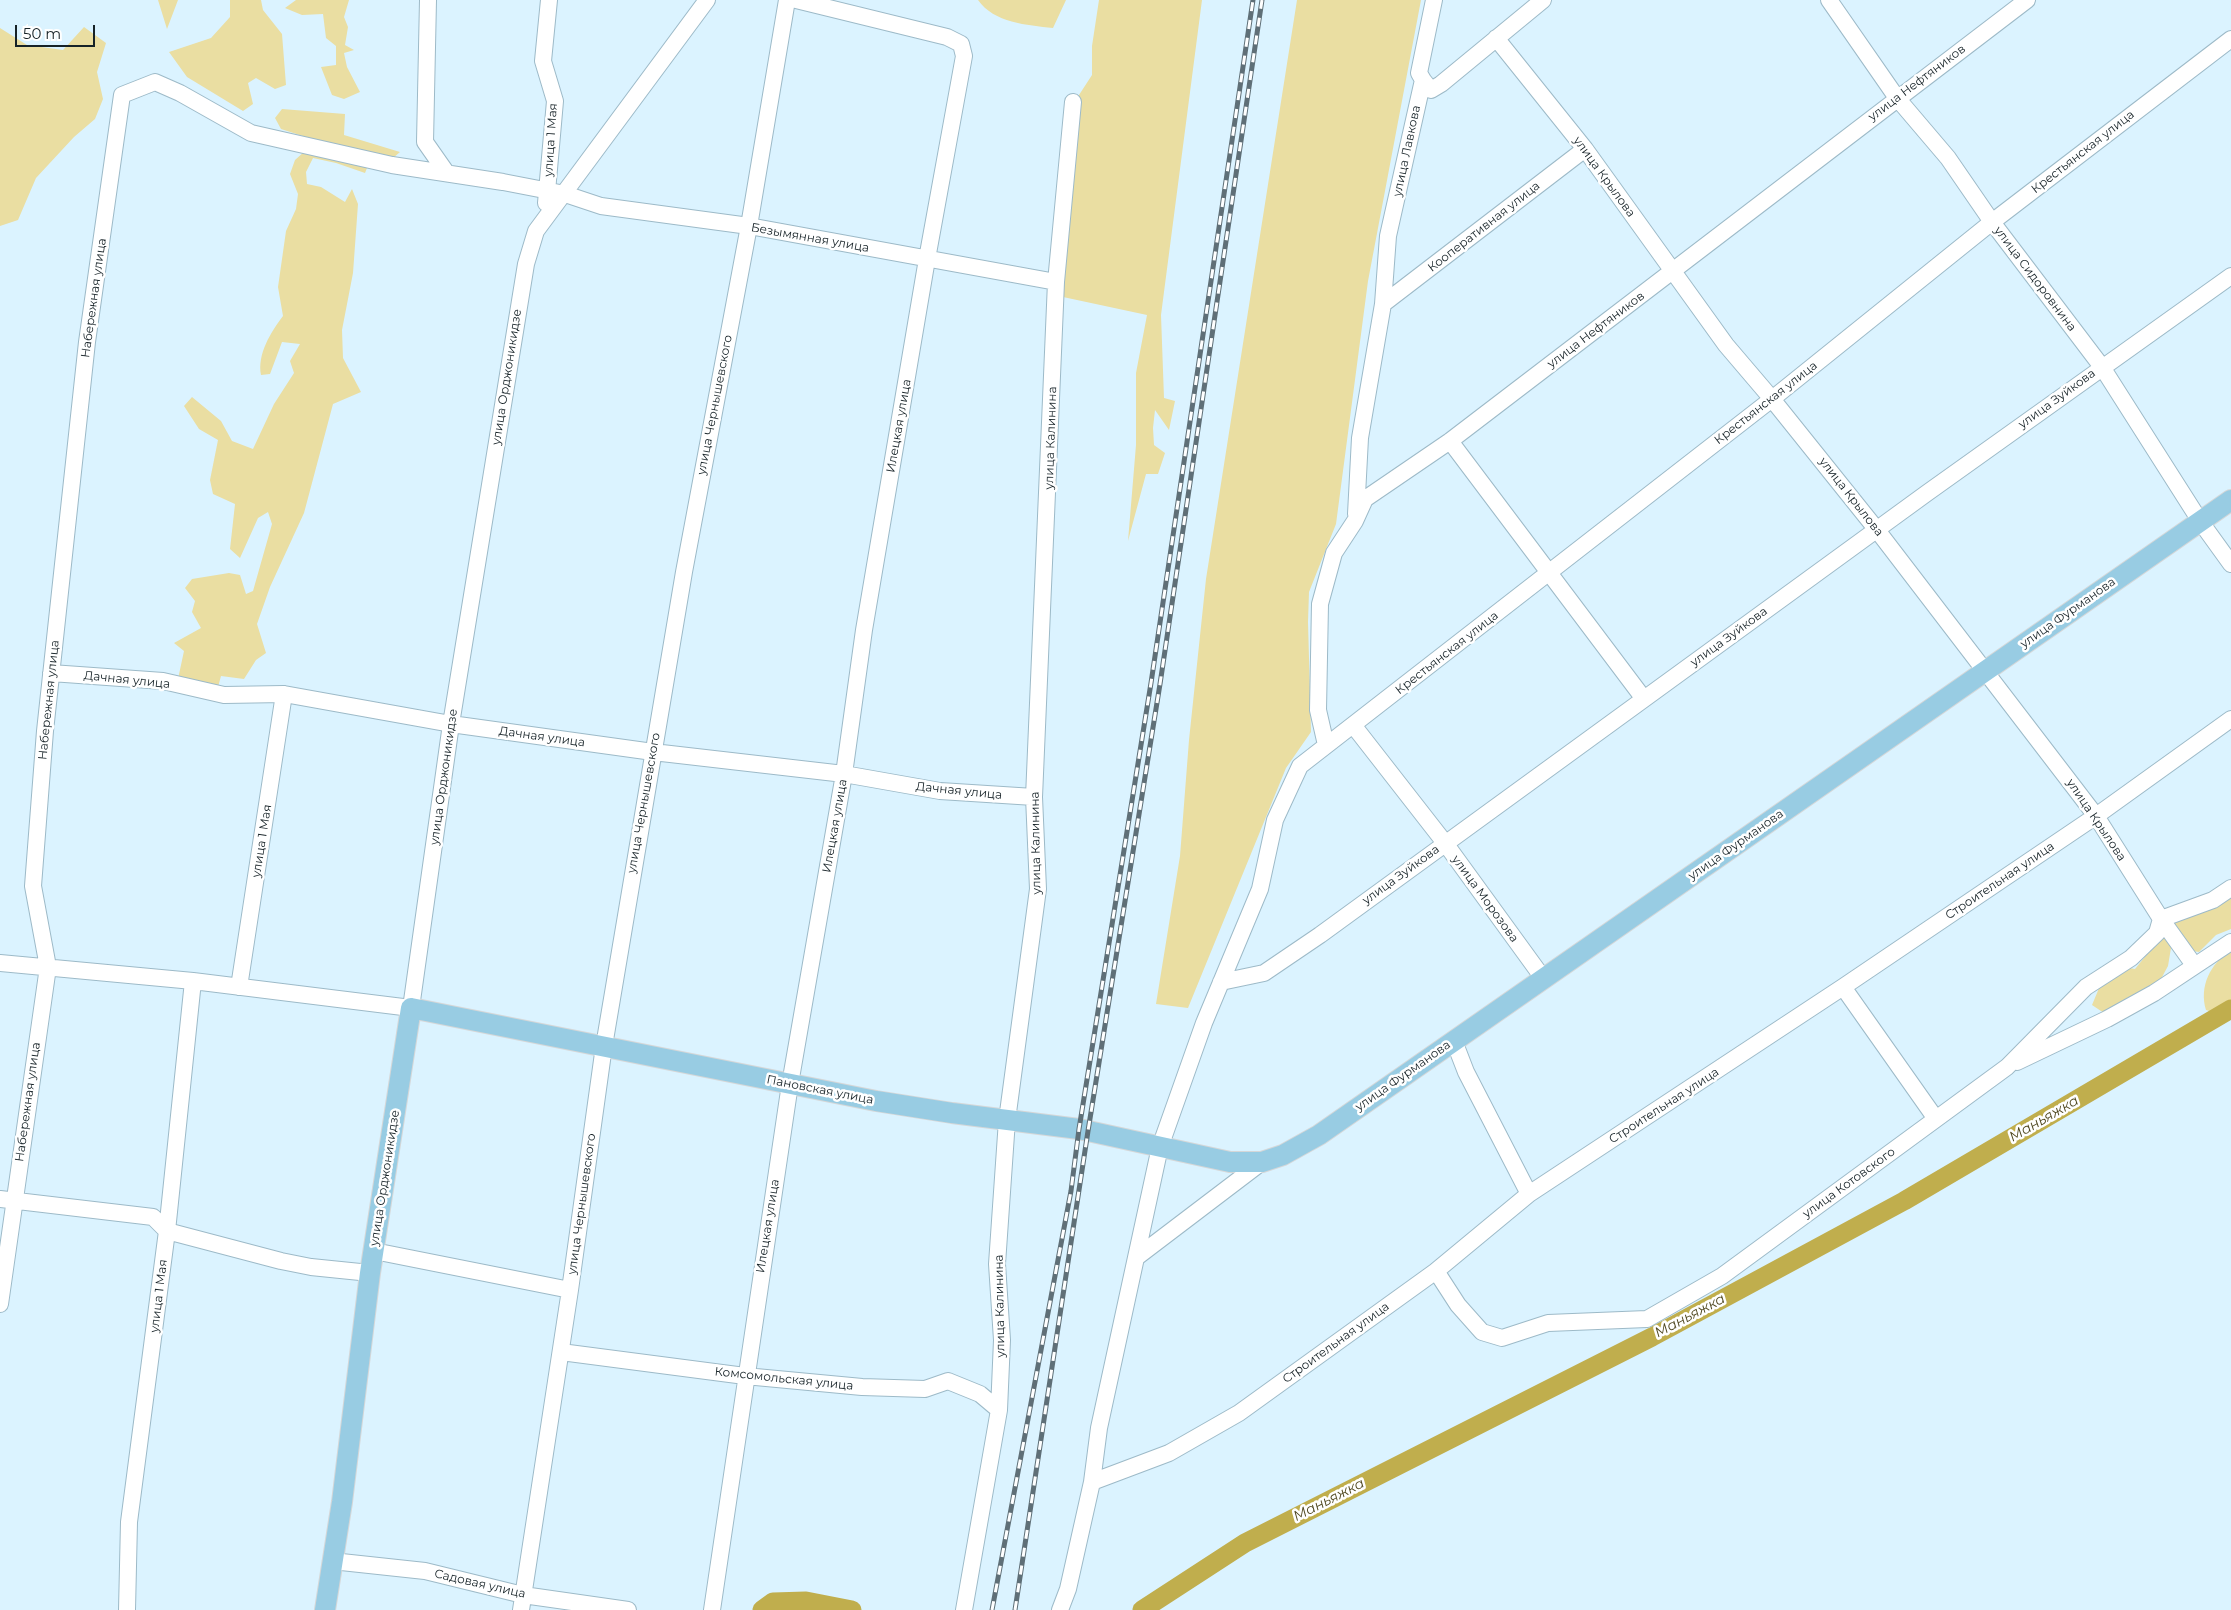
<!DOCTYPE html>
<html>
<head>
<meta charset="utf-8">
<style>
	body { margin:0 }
	#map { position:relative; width:2231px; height:1610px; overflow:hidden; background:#dbf3ff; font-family:Montserrat,sans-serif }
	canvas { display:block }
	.scale { position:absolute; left:15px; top:25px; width:80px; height:22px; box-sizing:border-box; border:2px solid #162227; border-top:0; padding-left:6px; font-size:15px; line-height:18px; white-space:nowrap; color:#162227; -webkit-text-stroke:4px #fff; paint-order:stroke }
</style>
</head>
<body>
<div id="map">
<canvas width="2231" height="1610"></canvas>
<div class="scale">50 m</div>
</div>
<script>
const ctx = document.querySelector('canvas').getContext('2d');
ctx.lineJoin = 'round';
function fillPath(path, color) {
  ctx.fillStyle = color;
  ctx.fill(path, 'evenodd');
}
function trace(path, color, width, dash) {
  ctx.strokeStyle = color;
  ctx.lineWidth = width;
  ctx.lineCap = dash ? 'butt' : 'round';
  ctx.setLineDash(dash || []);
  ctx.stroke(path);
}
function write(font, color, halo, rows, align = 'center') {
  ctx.font = font + ' Montserrat,sans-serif';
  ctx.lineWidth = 5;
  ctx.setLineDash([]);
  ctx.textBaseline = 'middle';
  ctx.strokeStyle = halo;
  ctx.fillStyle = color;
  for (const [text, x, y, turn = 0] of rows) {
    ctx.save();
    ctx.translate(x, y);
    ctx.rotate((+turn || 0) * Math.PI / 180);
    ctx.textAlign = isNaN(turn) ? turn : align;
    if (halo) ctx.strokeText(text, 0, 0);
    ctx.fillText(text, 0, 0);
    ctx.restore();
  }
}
const green = new Path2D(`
	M158 0H178L167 29Z
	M230 0H261L263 10 282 34 286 85 275 89 256 78 248 83 253 104 243 111 187 77 169 52 211 38 230 17Z
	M296 0H349L344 17 348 27 345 45 354 50 344 53 347 67 360 92 344 99 332 95 321 67 336 65V46L326 38 323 14 302 15 285 8Z
	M978 0H1066L1053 28C1027 25 994 23 978 0Z
	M1099 0H1202L1161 315 1164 398 1175 401 1169 430 1155 410 1153 428 1154 445 1165 453 1158 474H1146L1128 541 1136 445V373L1147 315 1063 297 1079 95 1092 75V46Z
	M1297 0H1421L1368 281 1336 524 1309 592 1308 622 1311 732 1286 768 1188 1008 1156 1004 1180 856 1189 740 1206 579Z
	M84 27 106 43 97 72 103 99 95 119 74 137 36 178 18 220 0 226V28L27 45 63 50Z
	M282 109 345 114 344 135 400 152 393 158 337 147 281 129 275 118Z
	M305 151 326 152 367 168 365 173 336 163 313 158 306 172 307 184 321 187 345 202 352 189 358 204 353 273 342 330 343 358 361 392 333 404 304 513 270 587 257 624 266 653 256 660 244 679 221 676 218 687 178 679 184 651 174 643 201 628 192 612 195 601 185 588 192 579 229 573 240 575 246 594 253 591 272 524 268 512 258 518 240 558 230 549 235 504 213 494 210 480 218 440 199 429 184 406 192 397 221 421 232 441 253 449 274 404 294 373 290 361 300 344 282 342 270 374 261 375C257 354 271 332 283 316L278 287 286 231 296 209 298 194 290 174 295 160Z
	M2231 894V929L2216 935 2199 952 2171 948 2168 966 2161 979 2104 1013 2092 1005 2102 981 2123 967 2135 969 2174 921Z
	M2231 951V1005L2215 1013 2206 1010C2199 987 2210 963 2231 951Z`);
const river = new Path2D(`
	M762 1610 773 1602 806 1601 852 1610
	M1142 1610 1245 1543 1652 1337 1904 1201 2231 1009`);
const minor = new Path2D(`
	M428 0 425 142 446 172
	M1829 0 1897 98 1948 158 1992 222 2102 367 2200 521 2231 564
	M1496 38 1585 149 1726 345 1772 399 1877 530 2096 816 2161 919 2194 965
	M1423 80 1431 90 1441 84 1543 0
	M546 203 555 101 543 61 549 0
	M1383 304 1585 149
	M1450 441 1644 699
	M1356 514 1360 438 1383 304 1388 236 1423 80 1419 73 1434 0
	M51 673 163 681 224 695 284 694 451 724 653 752 844 774 940 791 1034 797
	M1353 725 1445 843 1543 978
	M1326 745 1318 710 1320 604 1334 553 1355 521 1365 499 1450 441 2027 0
	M0 963 193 981 411 1008 451 724 526 264 536 231 707 0
	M1221 982 1264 973 1320 935 1927 493 2231 276
	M239 987 284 694
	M1843 987 1936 1119
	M1454 1041 1466 1072 1529 1194
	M2017 1062 2107 1019 2154 993 2231 942
	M0 1199 153 1217 167 1231 281 1261 311 1267 370 1273
	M374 1251 570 1290
	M1137 1257 1262 1162
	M1436 1271 1458 1305 1482 1332 1502 1338 1548 1323 1647 1319 1722 1276 2007 1067 2086 987 2131 958 2157 933 2161 919 2213 900 2231 888
	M0 1304 48 967 33 886 45 731 87 342 122 95 155 82 180 93 251 133 392 165 503 182 565 194 601 206 749 226 1056 282
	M561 1352 745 1376 862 1387 925 1389 948 1381 980 1394 999 1410
	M1092 1482 1169 1453 1239 1413 1436 1271 1529 1194 1843 987 2096 816 2231 719
	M332 1561 425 1571 523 1595 628 1610
	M127 1610 129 1522 167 1231 193 981
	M521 1610 570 1290 604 1046 684 572 749 226 787 0
	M712 1610 790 1084 844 774 864 630 927 259 964 56 961 44 947 37 796 0
	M964 1610 999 1410 1002 1340 997 1264 1007 1120 1038 889 1034 797 1056 282 1073 102
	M1060 1610 1068 1589 1092 1482 1099 1428 1160 1147 1204 1023 1260 889 1275 820 1300 766 1772 399 1992 222 2231 39`);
const major = new Path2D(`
	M325 1610 342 1502 370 1273 411 1008 876 1101 952 1113 1079 1129 1230 1162H1262L1283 1155 1319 1135 2231 500`);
const rail = new Path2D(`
	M992 1610 1071 1191 1079 1129 1151 683 1253 0
	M1015 1610 1088 1131 1160 684 1262 0`);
const streetNames = [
	["улица Нефтяников",1917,83,-37],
	["улица 1 Мая",551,140,-86],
	["улица Лавкова",1407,151,-78],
	["Крестьянская улица",2083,152,-38],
	["улица Крылова",1604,177,54],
	["Кооперативная улица",1484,227,-38],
	["Безымянная улица",810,238,10],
	["улица Сидоровнина",2035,279,53],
	["Набережная улица",94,298,-82],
	["улица Нефтяников",1596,330,-37],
	["улица Орджоникидзе",507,377,-81],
	["улица Зуйкова",2057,399,-36],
	["Крестьянская улица",1766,403,-38],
	["улица Чернышевского",715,405,-79],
	["Илецкая улица",899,426,-80],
	["улица Калинина",1051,438,-88],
	["улица Крылова",1851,497,52],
	["улица Фурманова",2068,613,-35],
	["улица Зуйкова",1729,637,-36],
	["Крестьянская улица",1447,653,-38],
	["Дачная улица",127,680,6],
	["Набережная улица",49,700,-84],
	["Дачная улица",542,737,8],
	["улица Орджоникидзе",444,777,-82],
	["Дачная улица",959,791,6],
	["улица Чернышевского",644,803,-80],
	["улица Крылова",2096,820,56],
	["Илецкая улица",835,826,-80],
	["улица 1 Мая",262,841,-81],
	["улица Калинина",1036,843,-91],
	["улица Фурманова",1736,845,-35],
	["улица Зуйкова",1401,875,-36],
	["Строительная улица",2000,881,-34],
	["улица Морозова",1485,899,54],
	["улица Фурманова",1403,1076,-35],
	["Пановская улица",820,1090,11],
	["Набережная улица",28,1102,-82],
	["Строительная улица",1664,1106,-33],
	["улица Орджоникидзе",385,1178,-81],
	["улица Котовского",1849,1183,-36],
	["улица Чернышевского",582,1204,-82],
	["Илецкая улица",768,1226,-81],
	["улица 1 Мая",159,1296,-83],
	["улица Калинина",1000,1306,-91],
	["Строительная улица",1336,1343,-36],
	["Комсомольская улица",784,1379,6],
	["Садовая улица",480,1584,13]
];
const waterNames = [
	["Маньяжка",2044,1119,-30],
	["Маньяжка",1690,1316,-28],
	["Маньяжка",1329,1500,-27]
];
fillPath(green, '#eadea2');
trace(river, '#c0ae4d', 19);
trace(minor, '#9dbac8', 18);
trace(major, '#d5d7d8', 22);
trace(minor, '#fff', 16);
trace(major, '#98cce3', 20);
trace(rail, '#5f6f77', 5);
trace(rail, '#fff', 3, [9]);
write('12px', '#162227', '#fff', streetNames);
write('italic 14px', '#4f471f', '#fff', waterNames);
</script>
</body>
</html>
